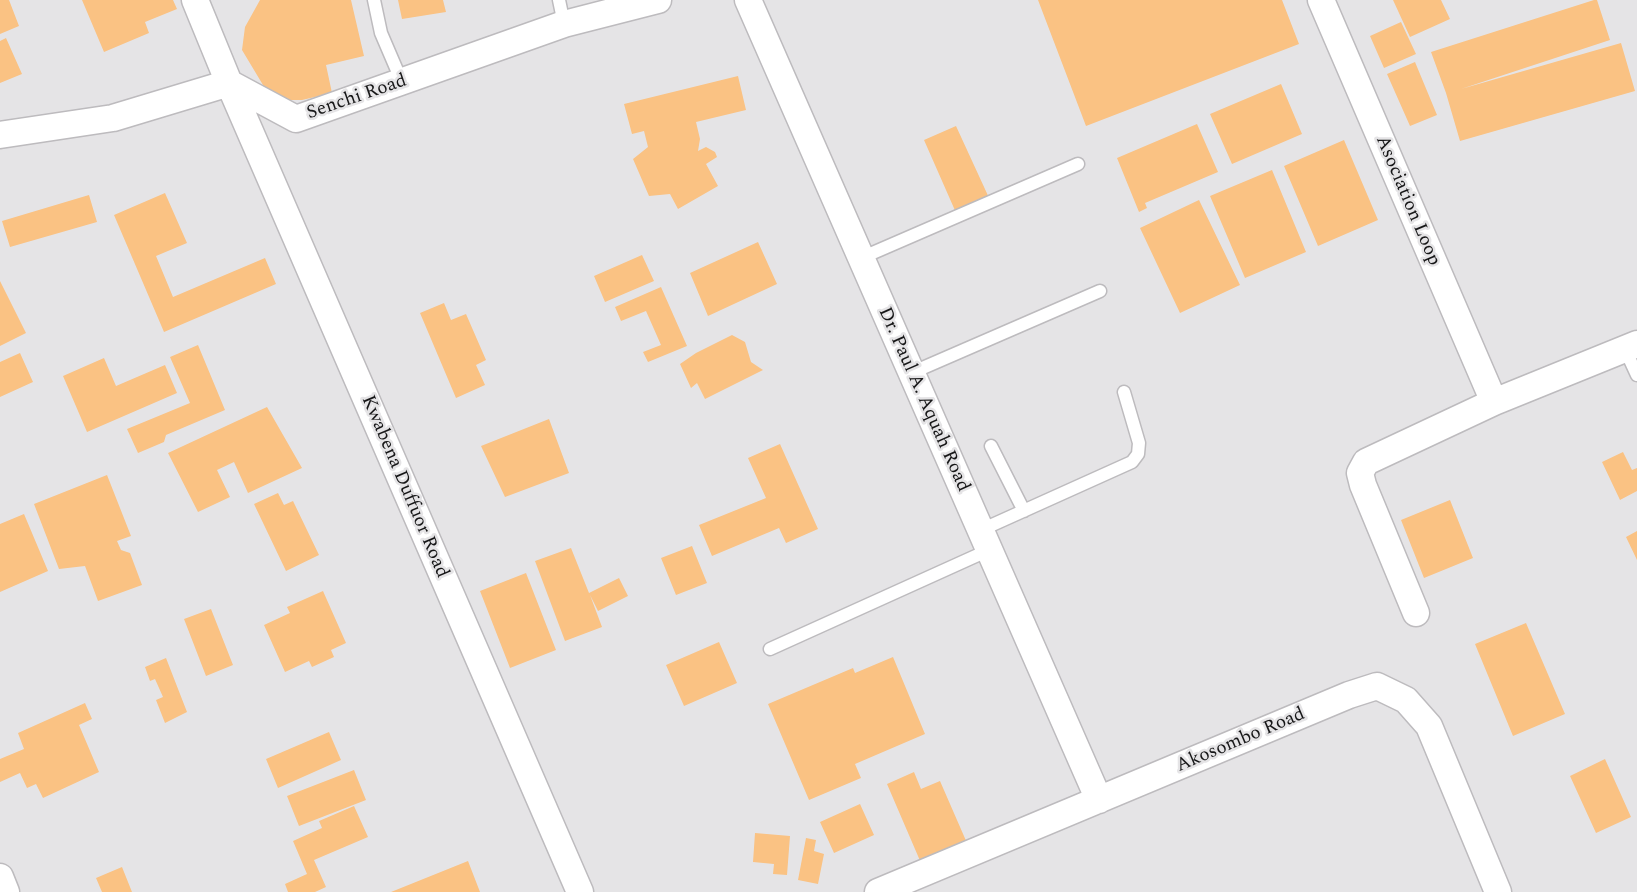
<!DOCTYPE html>
<html>
<head>
<meta charset="utf-8">
<style>
	body { margin:0 }
	canvas { display:block; background:#e5e4e6 }
</style>
</head>
<body>
<canvas width="1637" height="892"></canvas>
<script>
const ctx = document.querySelector('canvas').getContext('2d');
ctx.lineJoin = 'round';
function fillPath(path, color) {
  ctx.fillStyle = color;
  ctx.fill(path, 'evenodd');
}
function trace(path, color, width, dash) {
  ctx.strokeStyle = color;
  ctx.lineWidth = width;
  ctx.lineCap = dash ? 'butt' : 'round';
  ctx.setLineDash(dash || []);
  ctx.stroke(path);
}
function write(font, color, halo, rows, align = 'center') {
  ctx.font = font + ' Spectral,serif';
  ctx.lineWidth = 5;
  ctx.setLineDash([]);
  ctx.textBaseline = 'middle';
  ctx.strokeStyle = halo;
  ctx.fillStyle = color;
  for (const [text, x, y, turn = 0] of rows) {
    ctx.save();
    ctx.translate(x, y);
    ctx.rotate((+turn || 0) * Math.PI / 180);
    ctx.textAlign = isNaN(turn) ? turn : align;
    if (halo) ctx.strokeText(text, 0, 0);
    ctx.fillText(text, 0, 0);
    ctx.restore();
  }
}
const building = new Path2D(`
	M0 0H9L19 26 0 34Z
	M82 0H173L177 9 145 22 149 33 104 52Z
	M260 0H351L364 56 326 65 332 93 302 100H272L242 50 245 27Z
	M398 0H443L446 12 402 19Z
	M1038 0H1282L1299 44 1086 126Z
	M1393 0H1441L1450 19 1410 37Z
	M1594 0H1597L1610 40 1461 89 1621 43 1635 91 1460 141 1446 93 1431 52Z
	M1401 22 1416 54 1384 68 1370 36Z
	M6 38 22 74 0 83V41Z
	M1415 62 1437 115 1410 126 1387 74Z
	M738 76 746 110 696 122 700 139 698 151 706 147 715 152 717 157 706 164 718 186 678 209 670 194 649 196 633 159 648 147 644 131 632 134 624 104Z
	M1281 84 1302 134 1232 164 1210 114Z
	M1197 124 1218 172 1145 203 1147 208 1139 212 1117 158Z
	M956 126 990 200 957 215 924 140Z
	M1344 140 1378 220 1318 246 1284 166Z
	M1272 170 1306 252 1245 278 1210 196Z
	M165 193 187 243 156 256 173 297 265 258 276 284 164 332 114 215Z
	M89 195 97 222 10 247 2 221Z
	M1199 200 1240 285 1180 313 1140 228Z
	M758 242 777 284 708 316 690 273Z
	M642 255 654 281 605 302 594 276Z
	M0 281 26 333 0 346Z
	M661 287 687 346 648 362 643 352 661 345 646 311 621 321 615 307Z
	M444 303 451 320 466 314 486 360 476 365 485 385 456 398 420 313Z
	M732 335 745 342 751 362 763 370 705 399 697 383 691 388 680 364 696 353Z
	M198 345 225 410 166 435 164 442 138 453 127 429 190 403 170 357Z
	M20 353 33 382 0 397V362Z
	M104 358 116 386 165 365 177 393 87 432 63 376Z
	M267 407 302 468 248 493 234 462 217 470 230 497 198 512 168 453Z
	M549 419 569 473 505 497 481 446Z
	M780 444 818 529 786 543 779 528 712 556 699 525 766 498 748 458Z
	M1623 452 1632 470 1637 468V491L1620 500 1602 462Z
	M107 475 131 536 117 541 121 550 130 553 142 585 98 601 85 566 59 569 34 504Z
	M278 493 284 505 293 501 319 555 286 571 254 504Z
	M1450 500 1473 558 1424 578 1401 520Z
	M24 514 48 571 0 592V524Z
	M1637 531V560L1626 537Z
	M692 546 707 583 676 595 661 558Z
	M571 548 589 593 619 578 628 596 598 611 590 595 602 627 565 641 535 561Z
	M526 573 556 650 510 668 480 591Z
	M323 591 346 643 331 650 334 657 312 667 309 661 285 672 264 625 290 613 287 607Z
	M211 609 233 665 206 676 184 619Z
	M1526 623 1565 714 1513 736 1475 644Z
	M719 642 737 683 684 706 666 665Z
	M893 657 925 734 855 764 861 778 809 800 768 704 853 668 855 673Z
	M166 658 187 712 165 723 156 700 163 697 155 679 150 681 145 667Z
	M85 703 92 719 79 725 99 772 43 798 36 784 27 788 20 773 0 782V759L24 749 18 733Z
	M329 732 341 760 278 788 266 759Z
	M1605 759 1631 817 1596 833 1570 776Z
	M354 770 366 800 299 826 287 796Z
	M914 772 921 789 940 781 967 843 921 863 887 784Z
	M860 804 874 835 834 853 820 822Z
	M354 806 368 837 314 860 326 887 315 892H288L285 884 307 874 293 841 322 828 319 821Z
	M755 833 790 836 787 875 773 874 774 864 753 862Z
	M806 838 816 840 814 851 824 854 818 884 798 880Z
	M468 861 480 892H391Z
	M122 867 132 892H102L96 878Z`);
const lane = new Path2D(`
	M374 0 381 33 402 82
	M559 0 564 24
	M861 258 1078 164
	M1625 349 1637 375
	M911 373 1100 291
	M991 446 1024 511
	M981 530 1132 462 1138 454 1139 443 1124 392
	M770 649 989 550`);
const street = new Path2D(`
	M195 0 229 83 580 892
	M748 0 1099 800
	M1321 0 1494 402
	M0 135 113 118 229 83 296 119 564 24 658 0
	M1416 613 1363 485 1360 473 1366 462 1494 402 1637 344
	M0 877 6 892
	M878 892 1349 695 1377 686 1406 700 1429 726 1498 892`);
const streetNames = [
	["Senchi Road",357,98,-19],
	["Asociation Loop",1407,201,67],
	["Dr. Paul A. Aquah Road",923,400,66],
	["Kwabena Duffuor Road",404,487,67],
	["Akosombo Road",1241,741,-23]
];
fillPath(building, '#fac283');
trace(lane, '#bdbbbe', 15);
trace(street, '#bdbbbe', 29);
trace(lane, '#fff', 12);
trace(street, '#fff', 26);
write('19px', '#161617', '#e5e4e6', streetNames);
</script>
</body>
</html>
